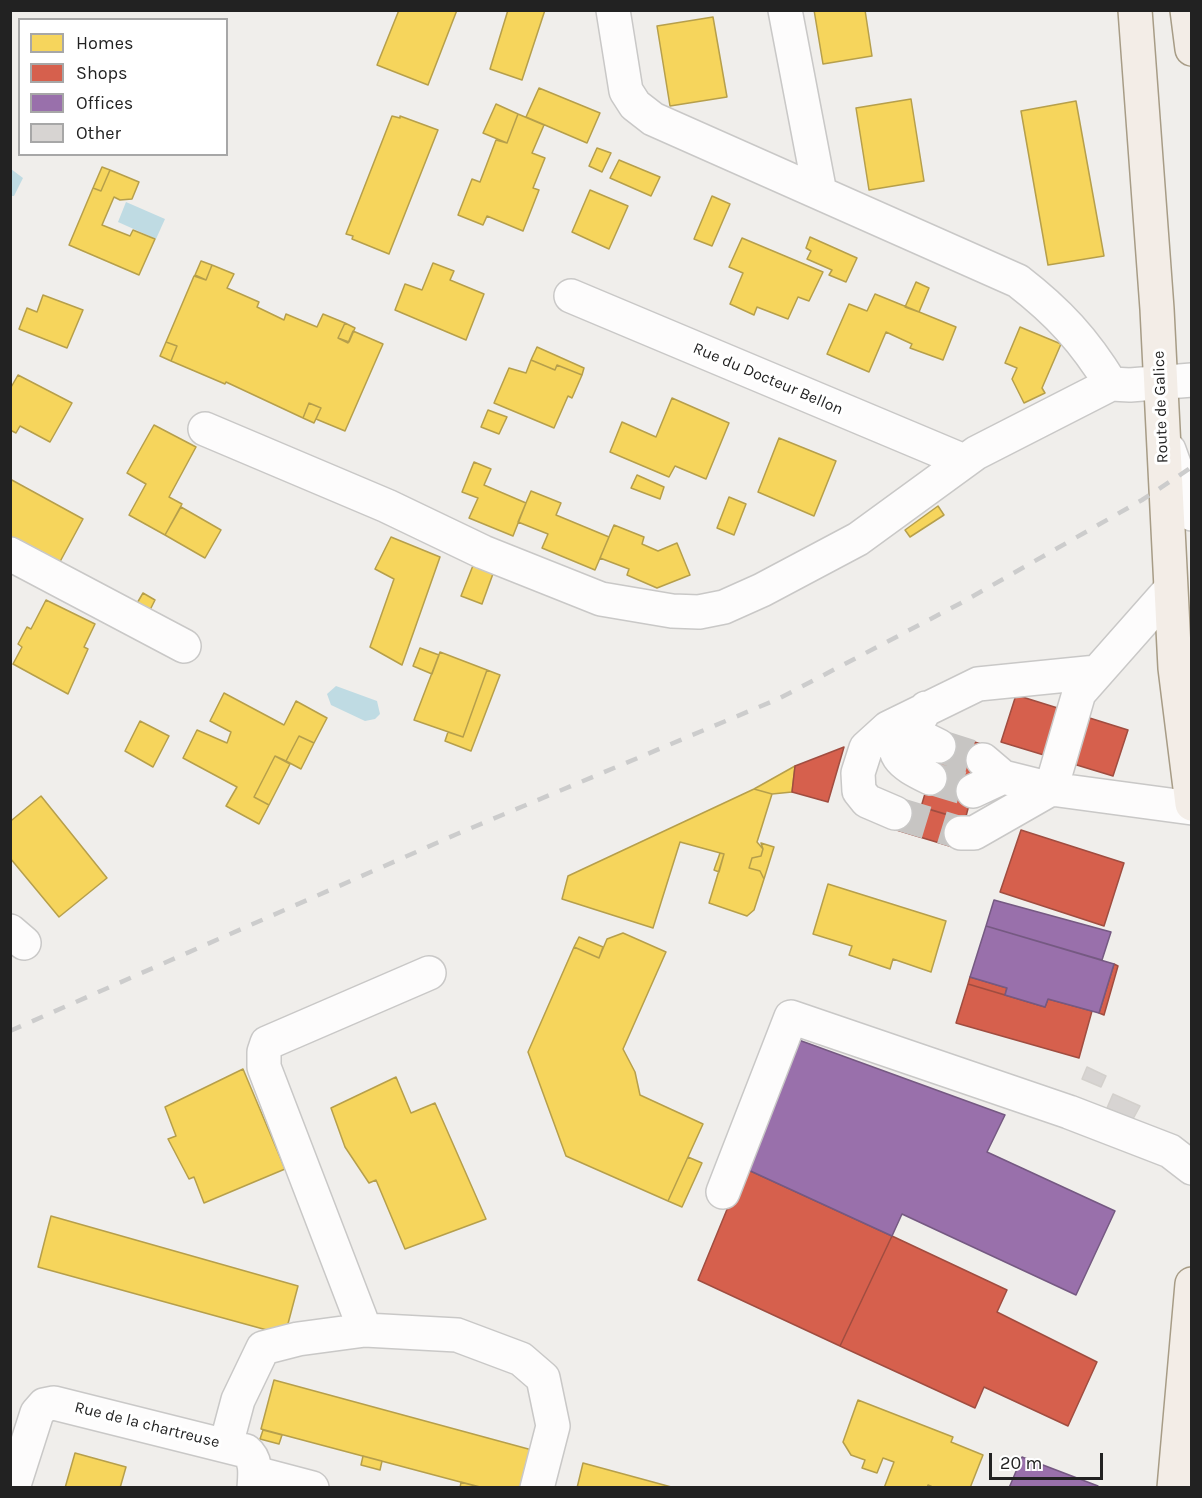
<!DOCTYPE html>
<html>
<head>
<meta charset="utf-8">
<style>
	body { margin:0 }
	#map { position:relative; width:1202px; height:1498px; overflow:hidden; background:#f0eeeb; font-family:Karla,sans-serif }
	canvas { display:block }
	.frame { position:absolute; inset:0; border:12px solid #222; pointer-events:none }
	.legend { position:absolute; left:18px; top:18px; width:210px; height:138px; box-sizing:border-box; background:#fff; border:2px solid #a7a7a7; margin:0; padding:8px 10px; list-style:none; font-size:18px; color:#222 }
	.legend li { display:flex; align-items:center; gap:12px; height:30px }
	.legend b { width:30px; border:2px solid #a7a7a7 }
	.scale { position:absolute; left:989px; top:1453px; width:114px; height:27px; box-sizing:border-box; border:3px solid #222; border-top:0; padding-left:8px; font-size:18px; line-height:21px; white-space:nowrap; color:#222; -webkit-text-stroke:4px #fff; paint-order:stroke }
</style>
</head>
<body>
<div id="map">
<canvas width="1202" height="1498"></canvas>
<div class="frame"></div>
<ul class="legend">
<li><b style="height:16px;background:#f6d55c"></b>Homes</li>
<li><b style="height:16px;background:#d6604d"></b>Shops</li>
<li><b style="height:16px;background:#9970ab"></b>Offices</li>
<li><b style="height:16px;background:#d7d4d2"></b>Other</li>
</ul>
<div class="scale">20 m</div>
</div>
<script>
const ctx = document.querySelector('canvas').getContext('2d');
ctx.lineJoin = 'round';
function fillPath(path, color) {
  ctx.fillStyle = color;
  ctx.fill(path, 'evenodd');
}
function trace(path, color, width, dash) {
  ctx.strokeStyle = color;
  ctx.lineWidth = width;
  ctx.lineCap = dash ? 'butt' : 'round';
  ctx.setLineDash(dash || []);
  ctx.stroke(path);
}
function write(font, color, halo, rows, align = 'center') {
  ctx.font = font + ' Karla,sans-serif';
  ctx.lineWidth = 6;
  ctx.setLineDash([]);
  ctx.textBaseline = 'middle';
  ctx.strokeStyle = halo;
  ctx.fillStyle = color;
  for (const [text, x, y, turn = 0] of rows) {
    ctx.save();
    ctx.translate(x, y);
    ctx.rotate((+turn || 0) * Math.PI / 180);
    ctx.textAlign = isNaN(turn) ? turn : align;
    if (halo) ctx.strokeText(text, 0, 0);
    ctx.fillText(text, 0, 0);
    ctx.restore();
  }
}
const water = new Path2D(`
	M11 169 23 178 14 196H11Z
	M126 202 165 219 156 239 118 222Z
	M336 686 377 701 380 714 375 719 365 721 331 705 327 694Z`);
const homes = new Path2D(`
	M399 10H457L428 85 377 65Z
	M508 10H545L522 80 490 69Z
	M814 10H865L872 56 823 64Z
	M713 17 727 97 670 106 657 26Z
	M539 88 600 113 587 143 526 117Z
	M911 99 924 181 869 190 856 108Z
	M1076 101 1104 256 1048 265 1021 111Z
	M496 104 518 114 507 143 483 133Z
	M518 114 544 125 532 153 545 158 533 188 539 190 523 231 487 216 483 225 458 215 472 179 480 182 496 140 507 143Z
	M392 116 400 118V116L438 130 389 254 352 239 353 236 346 234Z
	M597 148 611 153 602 172 589 166Z
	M619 160 660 177 651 196 610 178Z
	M102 167 110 170 101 191 93 188Z
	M110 170 139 182 132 199 120 200 114 197 102 225 130 236 133 230 155 239 139 275 69 245 93 188 101 191Z
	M590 190 628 206 609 249 572 232Z
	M712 196 730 204 712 246 694 239Z
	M810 237 857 258 846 282 829 275 832 270 807 259 811 251 806 248Z
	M742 238 823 272 809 301 798 297 788 319 757 307 754 315 730 304 743 273 729 267Z
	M201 261 212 265 206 280 195 275Z
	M433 263 454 271 450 280 484 294 466 340 395 310 405 284 422 290Z
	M212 265 234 274 227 288 259 302 257 307 284 320 286 314 317 327 323 314 345 323 338 338 348 343 353 331 383 344 345 431 316 419 321 408 309 403 303 418 226 382 225 384 171 361 177 346 166 342 194 276 206 280Z
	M916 282 929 288 919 312 905 307Z
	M875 294 956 327 943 360 910 348 912 344 886 332 869 372 827 354 849 304 867 311Z
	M43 295 83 310 67 348 19 329 27 308 37 312Z
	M345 323 355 328 349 342 338 338Z
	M1020 327 1061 344 1042 388 1045 393 1024 403 1012 379 1017 368 1005 363Z
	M166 342 177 346 171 361 160 356Z
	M537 347 584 368 582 375 557 365 555 370 531 360Z
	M531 360 555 370 557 365 582 375 572 398 568 396 554 428 494 403 509 368 526 373Z
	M18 375 72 403 50 442 20 426 16 433 10 430V389Z
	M672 398 729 423 706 479 675 466 669 477 610 452 622 422 656 437Z
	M309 403 321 408 314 423 303 418Z
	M488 410 507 417 499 434 481 427Z
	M154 425 196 447 169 497 182 504 165 535 129 515 146 484 127 473Z
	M779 438 836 461 814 516 758 492Z
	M474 462 491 469 484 485 526 503 513 536 469 518 478 498 462 492Z
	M637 475 664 487 660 499 631 488Z
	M10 479 83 519 55 571 10 547Z
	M531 491 561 503 556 515 609 537 595 570 542 548 548 534 518 522Z
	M729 497 746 504 734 535 717 528Z
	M938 506 944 515 910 537 905 530Z
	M181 507 221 530 205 558 165 535Z
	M614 525 644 537 642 544 658 551 677 543 690 575 657 588 627 575 629 569 600 558Z
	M391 537 440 557 402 665 370 647 394 579 375 569Z
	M474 563 494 571 482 604 461 596Z
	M143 593 155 600 149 612 136 605Z
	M46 600 95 624 84 647 88 649 68 694 13 664 22 647 18 644 27 627 31 629Z
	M420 648 439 655 432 674 413 666Z
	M440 652 487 670 463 737 414 720Z
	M487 670 500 675 471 751 445 741 448 732 463 737Z
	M224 693 284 725 296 701 327 718 314 743 299 736 286 761 275 756 254 797 269 805 259 824 226 806 237 787 183 758 197 730 227 743 231 732 210 721Z
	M140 721 169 736 153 767 125 751Z
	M299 736 314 743 301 769 286 761Z
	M275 756 290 764 269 805 254 797Z
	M795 766 792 792 772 794 754 789Z
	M754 789 772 794 757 842 763 849 761 856 752 858 749 868 760 871 764 879 754 910 747 916 709 903 724 854 680 842 653 928 562 899 568 876Z
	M41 796 107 878 59 917 10 858V818L12 820Z
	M761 843 774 847 764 879 760 871 749 868 752 858 761 856 763 849Z
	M720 853 724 854 719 872 714 870Z
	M828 884 946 921 931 972 893 959 890 969 849 955 852 946 813 934Z
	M623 933 666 952 623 1049 635 1072 640 1095 703 1124 668 1201 566 1156 528 1052 574 947 599 958 607 939Z
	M579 937 603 947 599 958 574 947Z
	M243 1069 285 1169 204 1203 194 1177 189 1179 168 1139 176 1136 165 1107Z
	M396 1077 411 1113 435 1103 486 1219 405 1249 376 1180 369 1183 345 1147 331 1108Z
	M688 1157 702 1163 682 1207 668 1201Z
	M51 1216 298 1286 285 1335 38 1267Z
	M274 1380 532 1450 522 1488H483L261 1429Z
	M858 1400 953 1437 951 1442 983 1455 970 1488H935L928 1485 927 1488H884L894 1462 883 1458 877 1473 862 1468 865 1460 851 1455 843 1442Z
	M263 1430 282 1435 279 1444 260 1439Z
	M75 1453 126 1467 120 1488H65Z
	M363 1456 382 1461 380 1470 361 1465Z
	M583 1463 675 1488H577Z
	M461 1482 480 1487V1488H460Z`);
const shops = new Path2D(`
	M1016 695 1128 730 1113 776 1001 742Z
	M944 733 988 746 970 801 927 787Z
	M844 747 828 802 792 792 795 766Z
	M927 787 970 801 965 820 921 807Z
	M899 800 965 820 956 848 890 828Z
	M1021 830 1124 863 1104 926 1000 892Z
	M1114 964 1118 966 1104 1015 1099 1013Z
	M970 977 1007 988 1005 995 968 984Z
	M968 984 1045 1007 1048 999 1092 1011 1079 1058 956 1023Z
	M744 1168 892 1236 840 1346 698 1280Z
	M892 1236 1007 1290 997 1312 1097 1362 1068 1426 984 1387 975 1408 840 1346Z`);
const offices = new Path2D(`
	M994 900 1111 932 1102 960 986 926Z
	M986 926 1114 964 1099 1013 1048 999 1045 1007 1005 995 1007 988 970 977Z
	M796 1039 1005 1115 987 1152 1115 1211 1076 1295 902 1214 892 1236 744 1168Z
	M1022 1457 1098 1486 1097 1488H1009Z`);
const building = new Path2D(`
	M1087 1067 1106 1076 1101 1087 1082 1079Z
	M1113 1094 1140 1106 1133 1119 1107 1108Z`);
const minorTunnel = new Path2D(`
	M939 746 983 760
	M930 778 973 791
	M895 813 961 833`);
const minor = new Path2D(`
	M613 10 626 91 635 105 653 119 1018 281C1058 312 1084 340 1111 384
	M785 10 820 193
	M571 296 964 461
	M205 429 387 506 483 552 601 599 672 611 699 612 724 607 762 590 858 539 976 453 1111 384 1130 385 1192 380
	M1169 450 1192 514
	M10 554 184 646
	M1170 590 1079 693 1051 789 1192 808
	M926 708 918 722 917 735 939 746
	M901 722C887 756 900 763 930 778
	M983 760 1003 777 1051 789
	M973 791 1003 777
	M895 813 867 801 859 791 858 773 866 748 888 728 978 684 1097 672
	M961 833H974L1051 789
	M10 931 24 943
	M723 1192 791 1017 1069 1112 1170 1151 1192 1168
	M365 1330 264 1067V1052L267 1043 429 973
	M226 1445 238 1400 263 1348 298 1339 365 1330 457 1335 521 1359 543 1378 553 1426 537 1488
	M255 1473 312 1488
	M13 1488 37 1413 44 1405 54 1403 246 1451C257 1460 255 1474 254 1488`);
const major = new Path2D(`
	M1135 10 1157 309 1175 668 1192 804
	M1187 10 1192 49
	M1174 1488 1192 1284`);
const rail = new Path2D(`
	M10 1031 457 834 778 699 961 603 1142 500 1192 467`);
const streetNames = [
	["Rue du Docteur Bellon",768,379,23],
	["Route de Galice",1161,407,-92],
	["Rue de la chartreuse",147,1425,14]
];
fillPath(water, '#bfdbe3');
fillPath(homes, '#f6d55c');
trace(homes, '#b69f4b', 1.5);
fillPath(shops, '#d6604d');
trace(shops, '#a04d40', 1.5);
fillPath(offices, '#9970ab');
trace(offices, '#755982', 1.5);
fillPath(building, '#d7d4d2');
trace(building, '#d3d0cc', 1.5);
trace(minorTunnel, '#c7c5c3', 33, [33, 16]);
trace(minor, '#c9c8c7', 36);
trace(major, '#a79c86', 36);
trace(minor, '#fdfcfc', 33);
trace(major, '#f3ede7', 33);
trace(rail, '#ccc', 4.5, [12, 12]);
write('16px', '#222', '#fff', streetNames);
</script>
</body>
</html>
